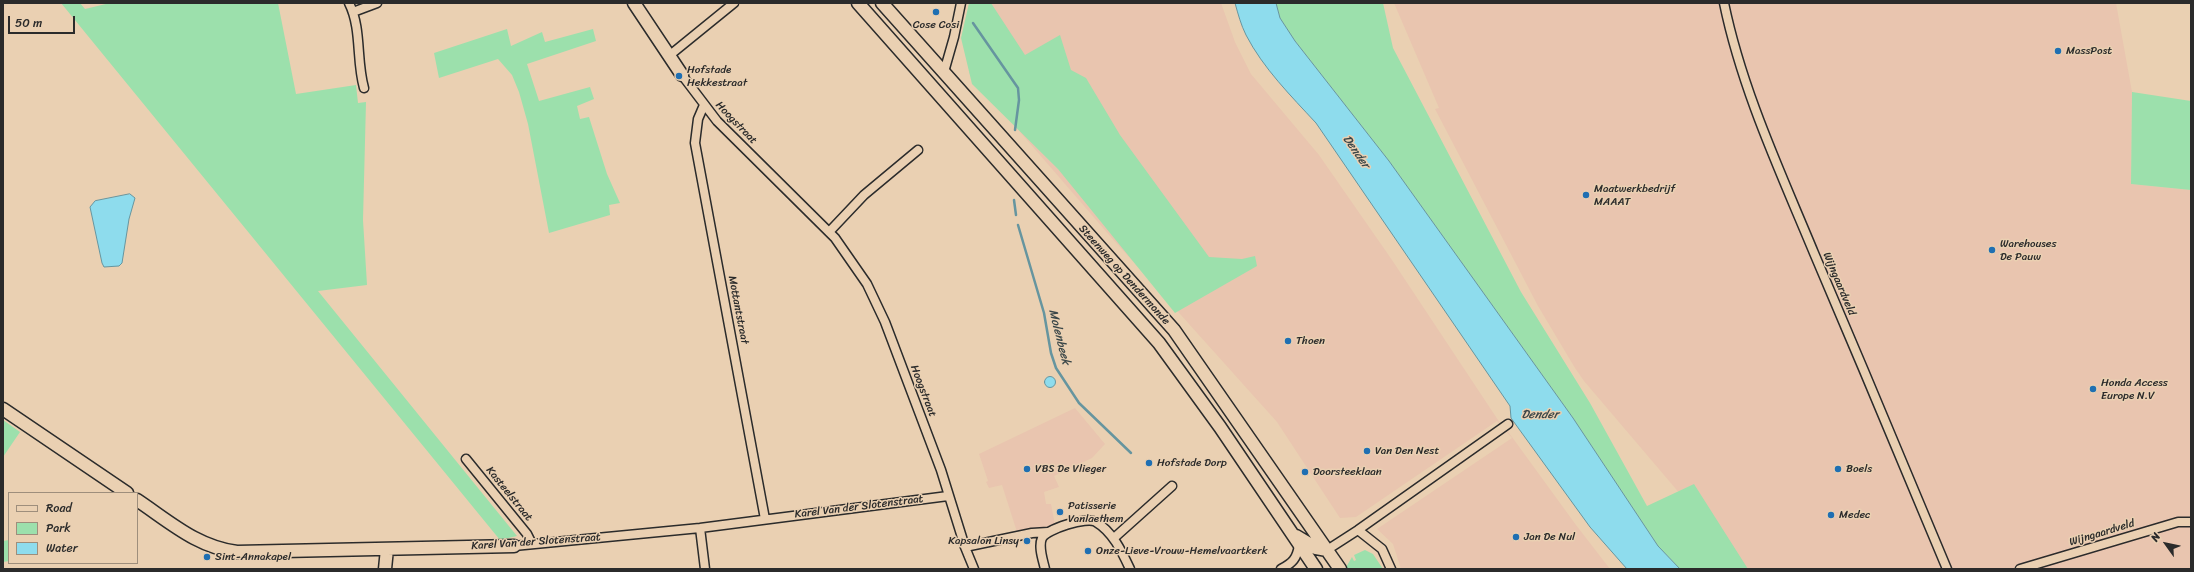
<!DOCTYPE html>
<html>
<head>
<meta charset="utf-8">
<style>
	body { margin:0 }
	#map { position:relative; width:2194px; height:572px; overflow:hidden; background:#ead0b2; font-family:Sriracha,sans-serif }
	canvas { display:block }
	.frame { position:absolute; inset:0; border:4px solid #2b2b2b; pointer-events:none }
	.legend { position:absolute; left:8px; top:492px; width:130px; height:72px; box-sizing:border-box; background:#ead0b2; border:1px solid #9e8e7c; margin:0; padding:5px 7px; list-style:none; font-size:12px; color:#2b2b2b }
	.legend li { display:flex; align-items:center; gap:8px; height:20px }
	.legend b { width:20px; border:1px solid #9e8e7c }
	.north { position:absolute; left:2146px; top:524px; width:40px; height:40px; -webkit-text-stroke:3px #ead0b2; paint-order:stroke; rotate:303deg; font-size:11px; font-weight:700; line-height:16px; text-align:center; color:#2b2b2b }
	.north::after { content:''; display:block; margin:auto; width:14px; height:18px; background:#2b2b2b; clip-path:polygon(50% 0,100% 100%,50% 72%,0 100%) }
	.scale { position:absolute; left:8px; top:16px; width:67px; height:18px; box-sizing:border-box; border:2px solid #2b2b2b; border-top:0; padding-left:5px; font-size:12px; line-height:14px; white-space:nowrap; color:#2b2b2b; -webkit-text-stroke:3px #ead0b2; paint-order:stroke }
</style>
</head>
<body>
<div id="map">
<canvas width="2194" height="572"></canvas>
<div class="frame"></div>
<ul class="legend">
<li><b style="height:5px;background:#ead0b2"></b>Road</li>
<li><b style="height:11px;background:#9ce0ac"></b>Park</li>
<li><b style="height:11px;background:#8edced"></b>Water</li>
</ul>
<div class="north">N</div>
<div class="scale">50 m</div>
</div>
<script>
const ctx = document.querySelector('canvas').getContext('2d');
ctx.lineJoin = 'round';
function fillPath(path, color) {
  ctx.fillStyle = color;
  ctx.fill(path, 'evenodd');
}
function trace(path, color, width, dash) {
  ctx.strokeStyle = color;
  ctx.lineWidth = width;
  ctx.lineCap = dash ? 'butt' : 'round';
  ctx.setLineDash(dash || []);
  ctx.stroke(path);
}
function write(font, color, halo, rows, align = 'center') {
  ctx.font = font + ' Sriracha,sans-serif';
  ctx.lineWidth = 3;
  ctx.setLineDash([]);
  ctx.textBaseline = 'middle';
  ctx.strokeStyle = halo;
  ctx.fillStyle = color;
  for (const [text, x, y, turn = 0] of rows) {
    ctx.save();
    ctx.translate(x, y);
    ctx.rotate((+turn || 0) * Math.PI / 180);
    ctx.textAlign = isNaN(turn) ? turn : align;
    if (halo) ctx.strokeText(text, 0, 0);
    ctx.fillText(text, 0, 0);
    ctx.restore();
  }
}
const built = new Path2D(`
	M975 3H1221L1235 42 1251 74 1319 155 1392 260 1498 420 1512 437 1576 525 1610 569H1401L1393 544 1377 529 1512 438 1497 421 1356 517 1340 518 1277 422 1110 236 969 73Z
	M1394 3H2116L2132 92 2131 184 2191 190V569H1748L1681 495 1584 381 1575 368 1538 306 1435 109 1439 108Z
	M1075 408 1105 444 1092 458 1054 476 1059 487 1044 492 1046 504H1051L1055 525 1017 532 1002 485 989 488 986 482 988 481 979 454Z`);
const green = new Path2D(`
	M61 3H80L85 9 110 3H278L296 94 356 85 358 103 366 102 363 220 367 285 318 291 517 536 500 540Z
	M969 3H991L1025 55 1060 35 1071 70 1086 78 1120 135 1209 257 1242 259 1255 256 1257 266 1175 313 1058 169 972 84 961 38Z
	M1276 3H1383L1393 48 1521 292 1590 403 1647 506 1694 484 1748 569H1680L1658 546 1573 418 1389 161 1295 41 1280 18Z
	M507 29 511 46 542 32 545 42 593 29 596 41 527 64 539 101 590 87 594 99 577 106 580 119 589 117 607 174 620 203 609 205 610 215 549 233 528 124 519 92 512 75 498 59 439 78 434 53Z
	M2132 92 2191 101V190L2131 184Z
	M3 420 20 432 3 457Z
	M9 540V561L3 562V541Z
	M1365 550 1373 554 1383 569H1345L1352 557 1354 561 1356 560 1354 555Z`);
const water = new Path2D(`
	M1235 3H1276L1280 18 1295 41 1389 161 1573 418 1658 546 1680 569H1627L1590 527 1511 418 1510 406 1316 123C1291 96 1263 68 1246 35 1241 25 1238 14 1235 3Z
	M130 194 135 198 129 219 122 263 119 266 104 267 102 263 90 207 95 201Z
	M1044.5 382a5.5 5.5 0 1 1 11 0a5.5 5.5 0 1 1-11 0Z`);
const stream = new Path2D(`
	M973 23 1018 88 1019 100 1015 130
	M1014 200 1016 215
	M1018 225 1044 313 1051 353 1056 368 1079 403 1131 453`);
const street = new Path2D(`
	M349 3C362 29 356 60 364 88
	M1724 3C1742 90 1780 171 1814 253 1859 358 1903 464 1947 569
	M353 12 377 3
	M670 55 734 3
	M944 72 954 37 961 3
	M682 75 717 121 835 238 867 284 885 322 941 470 965 547 974 569
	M704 105 698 119 695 143 765 519
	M829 232 864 195 918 150
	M466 459 527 534 532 544
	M700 528 705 569
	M1358 530 1382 549 1391 569
	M1114 538 1172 486
	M514 546 700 528 948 496
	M965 547 1032 533 1048 532
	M1327 550 1358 530 1508 424
	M1045 569C1043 560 1038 547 1042 538 1047 529 1087 516 1096 522 1113 532 1122 552 1130 569
	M1281 569C1293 563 1297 558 1299 545
	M2020 569 2178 522H2191`);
const secondary = new Path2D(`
	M634 3 682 75
	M858 3 1159 343 1220 427 1316 569
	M882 3 1174 330 1340 569
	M3 409 127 493
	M137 500C170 522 197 547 237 552L514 546
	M1296 536 1316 548 1327 550
	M385 569 387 549`);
const markers = [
	[936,12,4,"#1f6fb2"],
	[2058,51,4,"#1f6fb2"],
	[679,76,4,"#1f6fb2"],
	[1586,195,4,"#1f6fb2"],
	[1992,250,4,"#1f6fb2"],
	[1288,341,4,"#1f6fb2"],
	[2093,389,4,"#1f6fb2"],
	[1367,451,4,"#1f6fb2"],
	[1149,463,4,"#1f6fb2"],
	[1027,469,4,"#1f6fb2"],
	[1838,469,4,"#1f6fb2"],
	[1305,472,4,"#1f6fb2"],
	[1060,512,4,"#1f6fb2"],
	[1831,515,4,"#1f6fb2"],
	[1516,537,4,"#1f6fb2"],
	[1027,541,4,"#1f6fb2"],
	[1088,551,4,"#1f6fb2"],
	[207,557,4,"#1f6fb2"]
];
const poiNames = [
	["Cose Cosi",936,25,"center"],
	["MassPost",2066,51],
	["Hofstade",687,70],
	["Hekkestraat",687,83],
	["Maatwerkbedrijf",1594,189],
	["MAAAT",1594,202],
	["Warehouses",2000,244],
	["De Pauw",2000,257],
	["Thoen",1296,341],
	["Honda Access",2101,383],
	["Europe N.V",2101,396],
	["Van Den Nest",1375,451],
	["Hofstade Dorp",1157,463],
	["VBS De Vlieger",1035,469],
	["Boels",1846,469],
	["Doorsteeklaan",1313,472],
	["Patisserie",1068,506],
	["Vanlaethem",1068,519],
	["Medec",1839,515],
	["Jan De Nul",1524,537],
	["Kapsalon Linsy",1019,541,"right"],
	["Onze-Lieve-Vrouw-Hemelvaartkerk",1096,551],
	["Sint-Annakapel",215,557]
];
const streetNames = [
	["Hoogstraat",736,123,46],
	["Steenweg op Dendermonde",1124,275,48],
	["Wijngaardveld",1839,284,67],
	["Mottantstraat",738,310,79],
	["Hoogstraat",923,391,69],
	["Kasteelstraat",509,494,51],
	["Karel Van der Slotenstraat",859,507,-7],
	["Wijngaardveld",2102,533,-17],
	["Karel Van der Slotenstraat",536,542,-4]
];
const waterNames = [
	["Dender",1356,152,55],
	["Molenbeek",1059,337,76],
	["Dender",1540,415]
];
fillPath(built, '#e9c5af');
fillPath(green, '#9ce0ac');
fillPath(water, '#8edced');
trace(water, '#66959f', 1);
trace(stream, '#66959f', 2.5);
trace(street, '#2b2b2b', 11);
trace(secondary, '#2b2b2b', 15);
trace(street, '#ead0b2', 8);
trace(secondary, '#ead0b2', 12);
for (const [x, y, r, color] of markers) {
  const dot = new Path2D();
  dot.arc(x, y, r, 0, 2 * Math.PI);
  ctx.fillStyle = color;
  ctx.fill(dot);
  trace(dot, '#ead0b2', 1.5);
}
write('11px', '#2b2b2b', '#ead0b2', poiNames, 'left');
write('11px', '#2b2b2b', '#ead0b2', streetNames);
write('italic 12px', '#3a4648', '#ead0b2', waterNames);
</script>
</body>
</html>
